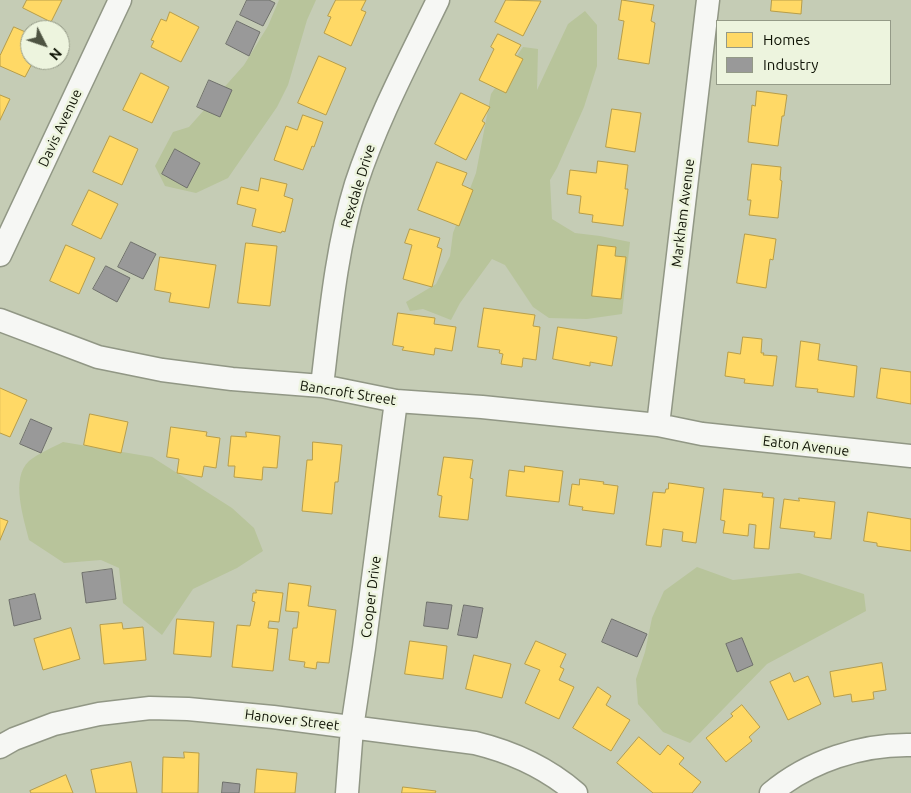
<!DOCTYPE html>
<html>
<head>
<meta charset="utf-8">
<style>
	body { margin:0 }
	#map { position:relative; width:911px; height:793px; overflow:hidden; background:#c5ccb5; font-family:Ubuntu,sans-serif }
	canvas { display:block }
	.legend { position:absolute; left:716px; top:20px; width:175px; height:65px; box-sizing:border-box; background:#edf4de; border:1px solid #949a87; margin:0; padding:6px 9px; list-style:none; font-size:15px; color:#0e1204 }
	.legend li { display:flex; align-items:center; gap:10px; height:25px }
	.legend b { width:25px; border:1px solid #949a87 }
	.north { position:absolute; left:20px; top:20px; width:50px; height:50px; box-sizing:border-box; background:#edf4de; border:1px solid #949a87; border-radius:50%; rotate:131deg; font-size:14px; font-weight:700; line-height:20px; text-align:center; color:#0e1204 }
	.north::after { content:''; display:block; margin:auto; width:18px; height:22px; background:#4e5342; clip-path:polygon(50% 0,100% 100%,50% 72%,0 100%) }
</style>
</head>
<body>
<div id="map">
<canvas width="911" height="793"></canvas>
<ul class="legend">
<li><b style="height:14px;background:#ffd966"></b>Homes</li>
<li><b style="height:14px;background:#999"></b>Industry</li>
</ul>
<div class="north">N</div>
</div>
<script>
const ctx = document.querySelector('canvas').getContext('2d');
ctx.lineJoin = 'round';
function fillPath(path, color) {
  ctx.fillStyle = color;
  ctx.fill(path, 'evenodd');
}
function trace(path, color, width, dash) {
  ctx.strokeStyle = color;
  ctx.lineWidth = width;
  ctx.lineCap = dash ? 'butt' : 'round';
  ctx.setLineDash(dash || []);
  ctx.stroke(path);
}
function write(font, color, halo, rows, align = 'center') {
  ctx.font = font + ' Ubuntu,sans-serif';
  ctx.lineWidth = 5;
  ctx.setLineDash([]);
  ctx.textBaseline = 'middle';
  ctx.strokeStyle = halo;
  ctx.fillStyle = color;
  for (const [text, x, y, turn = 0] of rows) {
    ctx.save();
    ctx.translate(x, y);
    ctx.rotate((+turn || 0) * Math.PI / 180);
    ctx.textAlign = isNaN(turn) ? turn : align;
    if (halo) ctx.strokeText(text, 0, 0);
    ctx.fillText(text, 0, 0);
    ctx.restore();
  }
}
const green = new Path2D(`
	M279 0H316L307 20 288 85 277 107 228 178 196 193 165 186 155 166 173 132 189 127 244 65 268 26Z
	M585 11 597 25V66L584 107 557 168 550 180 552 219 575 233 600 236 630 242 622 314 587 319 549 318 533 307 505 265 492 259 460 303 451 320 423 309 410 311 406 302 436 284 450 256 453 233 476 173 491 94 523 47 538 49 537 90 568 24Z
	M63 442 152 457 232 508 254 528 263 551 237 568 193 589 162 635 123 603 119 568 101 560 64 563 29 540C24 519 10 478 29 461 37 454 54 447 63 442Z
	M697 567 733 580 799 573 864 594 866 611 767 664 690 743 663 732 638 704 636 679 645 652 652 618 664 591Z`);
const homes = new Path2D(`
	M27 0H62L51 22 23 8Z
	M336 0H366L361 10 366 12 351 46 324 33 331 17 328 16Z
	M506 0 541 1 523 36 495 22Z
	M622 0 654 5 651 21 655 23 649 64 618 59 624 21 619 20Z
	M772 0H802L801 14 771 11Z
	M170 12 199 27 181 62 151 47 154 41 151 40 161 19 166 21Z
	M14 27 30 34V60H34L25 77 0 66V56Z
	M498 34 521 45 515 55 523 59 506 93 479 80 494 49 491 47Z
	M319 56 346 68 326 115 298 103Z
	M141 73 169 87 152 123 123 110Z
	M757 91 787 95 784 116H782L778 146 748 142 752 105 755 106Z
	M461 93 490 107 482 121 485 123 466 160 435 144Z
	M0 95 10 99 0 120Z
	M612 109 641 113 635 152 606 147Z
	M303 115 323 122 314 147 312 146 303 170 274 160 286 126 297 130Z
	M110 136 138 149 122 185 93 172Z
	M598 161 628 165 625 189H628L623 226 592 222 593 215 579 213 581 196 567 194 570 170 596 173Z
	M437 162 467 173 462 185 473 190 459 226 418 210Z
	M752 164 781 167 780 180 782 181 778 218 749 215 751 200H748Z
	M261 178 287 184 284 196 293 199 285 232 282 231 281 233 252 226 256 209 237 204 241 187 258 191Z
	M89 190 118 204 101 239 72 225Z
	M410 229 440 238 437 247 442 249 432 287 403 279 412 245 405 243Z
	M745 234 776 239 773 260 770 259 766 288 737 283Z
	M246 243 277 246 270 306 238 303Z
	M66 245 95 258 79 294 50 281Z
	M598 245 616 247 615 256 626 257 621 299 592 296Z
	M160 257 216 265 209 308 169 302 171 293 155 290Z
	M484 308 535 315 533 326 540 327 536 360 523 358 522 367 501 364 503 354 499 353 500 350 478 347Z
	M398 313 435 318 434 324 456 327 452 351 435 348 434 355 402 350 404 347 393 345Z
	M558 327 617 337 612 366 590 362V366L553 359Z
	M743 337 762 339 761 353H764L763 355 777 356 773 386 744 383 745 379 725 376 728 352 740 354Z
	M801 341 820 344 818 360 857 366 854 397 817 392 818 389 796 387Z
	M881 368 911 372V404L877 398Z
	M0 388 27 400 10 437 0 433Z
	M90 414 128 422 121 453 84 445Z
	M171 427 207 432 206 436 220 438 216 468 204 466 202 477 177 473 179 459 167 457Z
	M246 432 280 436 277 468 263 467 262 480 234 477 235 466H228L231 436 246 437Z
	M313 442 342 445 338 482H335L332 514 302 511 307 460H312Z
	M444 457 473 460 470 478 473 479 468 520 439 517 442 496 438 495Z
	M525 466 563 471 559 502 506 496 509 470 524 472Z
	M580 479 604 482 603 484 618 486 614 514 582 510 583 507 569 505 572 484 579 485Z
	M669 483 704 488 696 543 682 541 683 532 663 529 661 547 646 545 653 492 665 493 666 489H668Z
	M724 489 763 493 762 497 774 498 769 549 754 548 756 525 749 524 748 536 723 533 725 521 721 520Z
	M799 498 835 502 831 539 814 537 815 532 780 528 784 499 799 501Z
	M868 512 911 519V551L877 546V543L864 541Z
	M0 518 8 521 0 540Z
	M289 583 311 586 308 606 336 610 329 663 317 662 316 669 304 667 305 662 289 660 293 628H297L299 612 286 611Z
	M256 590 283 593 279 622 269 621 268 628 278 629 273 671 232 667 237 625 250 626 255 602 252 601 253 593H256Z
	M177 619 214 622 211 657 174 654Z
	M122 623 123 629 143 627 146 660 104 664 100 625Z
	M71 628 80 659 43 670 34 639Z
	M410 641 447 646 443 679 405 674Z
	M536 641 566 654 560 667 564 669 559 680 574 687 559 719 525 703 540 670 525 664Z
	M474 655 511 664 502 698 466 689Z
	M882 663 886 690 873 692 874 699 852 702 851 694 834 697 830 672Z
	M790 673 794 682 808 676 821 704 788 720 770 682Z
	M598 687 611 696 606 705 630 720 611 751 573 728Z
	M742 705 760 727 749 737 752 741 726 762 706 738 733 716 731 714Z
	M639 737 660 755 668 745 684 758 679 764 701 782 692 793H653L617 763Z
	M184 752 199 753 198 793H162L163 757 184 758Z
	M131 762 137 793H96L91 770Z
	M257 769 297 773 295 793H255Z
	M66 775 73 793H31L30 791Z
	M403 787 436 791 435 793H402Z`);
const industry = new Path2D(`
	M247 0H269L275 3 263 26 240 15Z
	M237 21 260 32 249 56 226 44Z
	M209 80 232 90 220 117 197 107Z
	M175 149 200 163 187 188 162 174Z
	M131 242 156 254 143 279 118 267Z
	M106 266 130 278 117 302 93 289Z
	M31 419 52 428 41 453 20 444Z
	M112 569 116 599 86 603 82 573Z
	M35 594 41 619 14 626 9 600Z
	M427 602 452 605 448 629 424 626Z
	M464 605 483 608 477 638 458 635Z
	M612 619 647 634 637 657 602 642Z
	M742 638 753 665 737 672 726 644Z
	M223 782 240 784 239 793H222Z`);
const street = new Path2D(`
	M0 255 120 0
	M0 320 98 357 162 370 232 379 322 386 396 401 482 407 658 425 702 434 911 456
	M322 386C330 319 336 249 356 184 377 120 409 60 438 0
	M658 425 708 0
	M0 747 14 739 54 724 99 714 150 708 188 709 273 717 475 743C512 752 547 768 576 793
	M347 793 352 728 364 648 396 401
	M771 793C809 761 862 744 911 745`);
const streetNames = [
	["Davis Avenue",60,128,-65],
	["Rexdale Drive",358,186,-73],
	["Markham Avenue",683,213,-83],
	["Bancroft Street",348,393,9],
	["Eaton Avenue",806,446,7],
	["Cooper Drive",371,597,-83],
	["Hanover Street",292,720,7]
];
fillPath(green, '#b8c49b');
fillPath(homes, '#ffd966');
trace(homes, '#b79d49', 1);
fillPath(industry, '#999');
trace(industry, '#6f706c', 1);
trace(street, '#919785', 25);
trace(street, '#f6f7f4', 22);
write('14px', '#0e1204', '#edf4de', streetNames);
</script>
</body>
</html>
